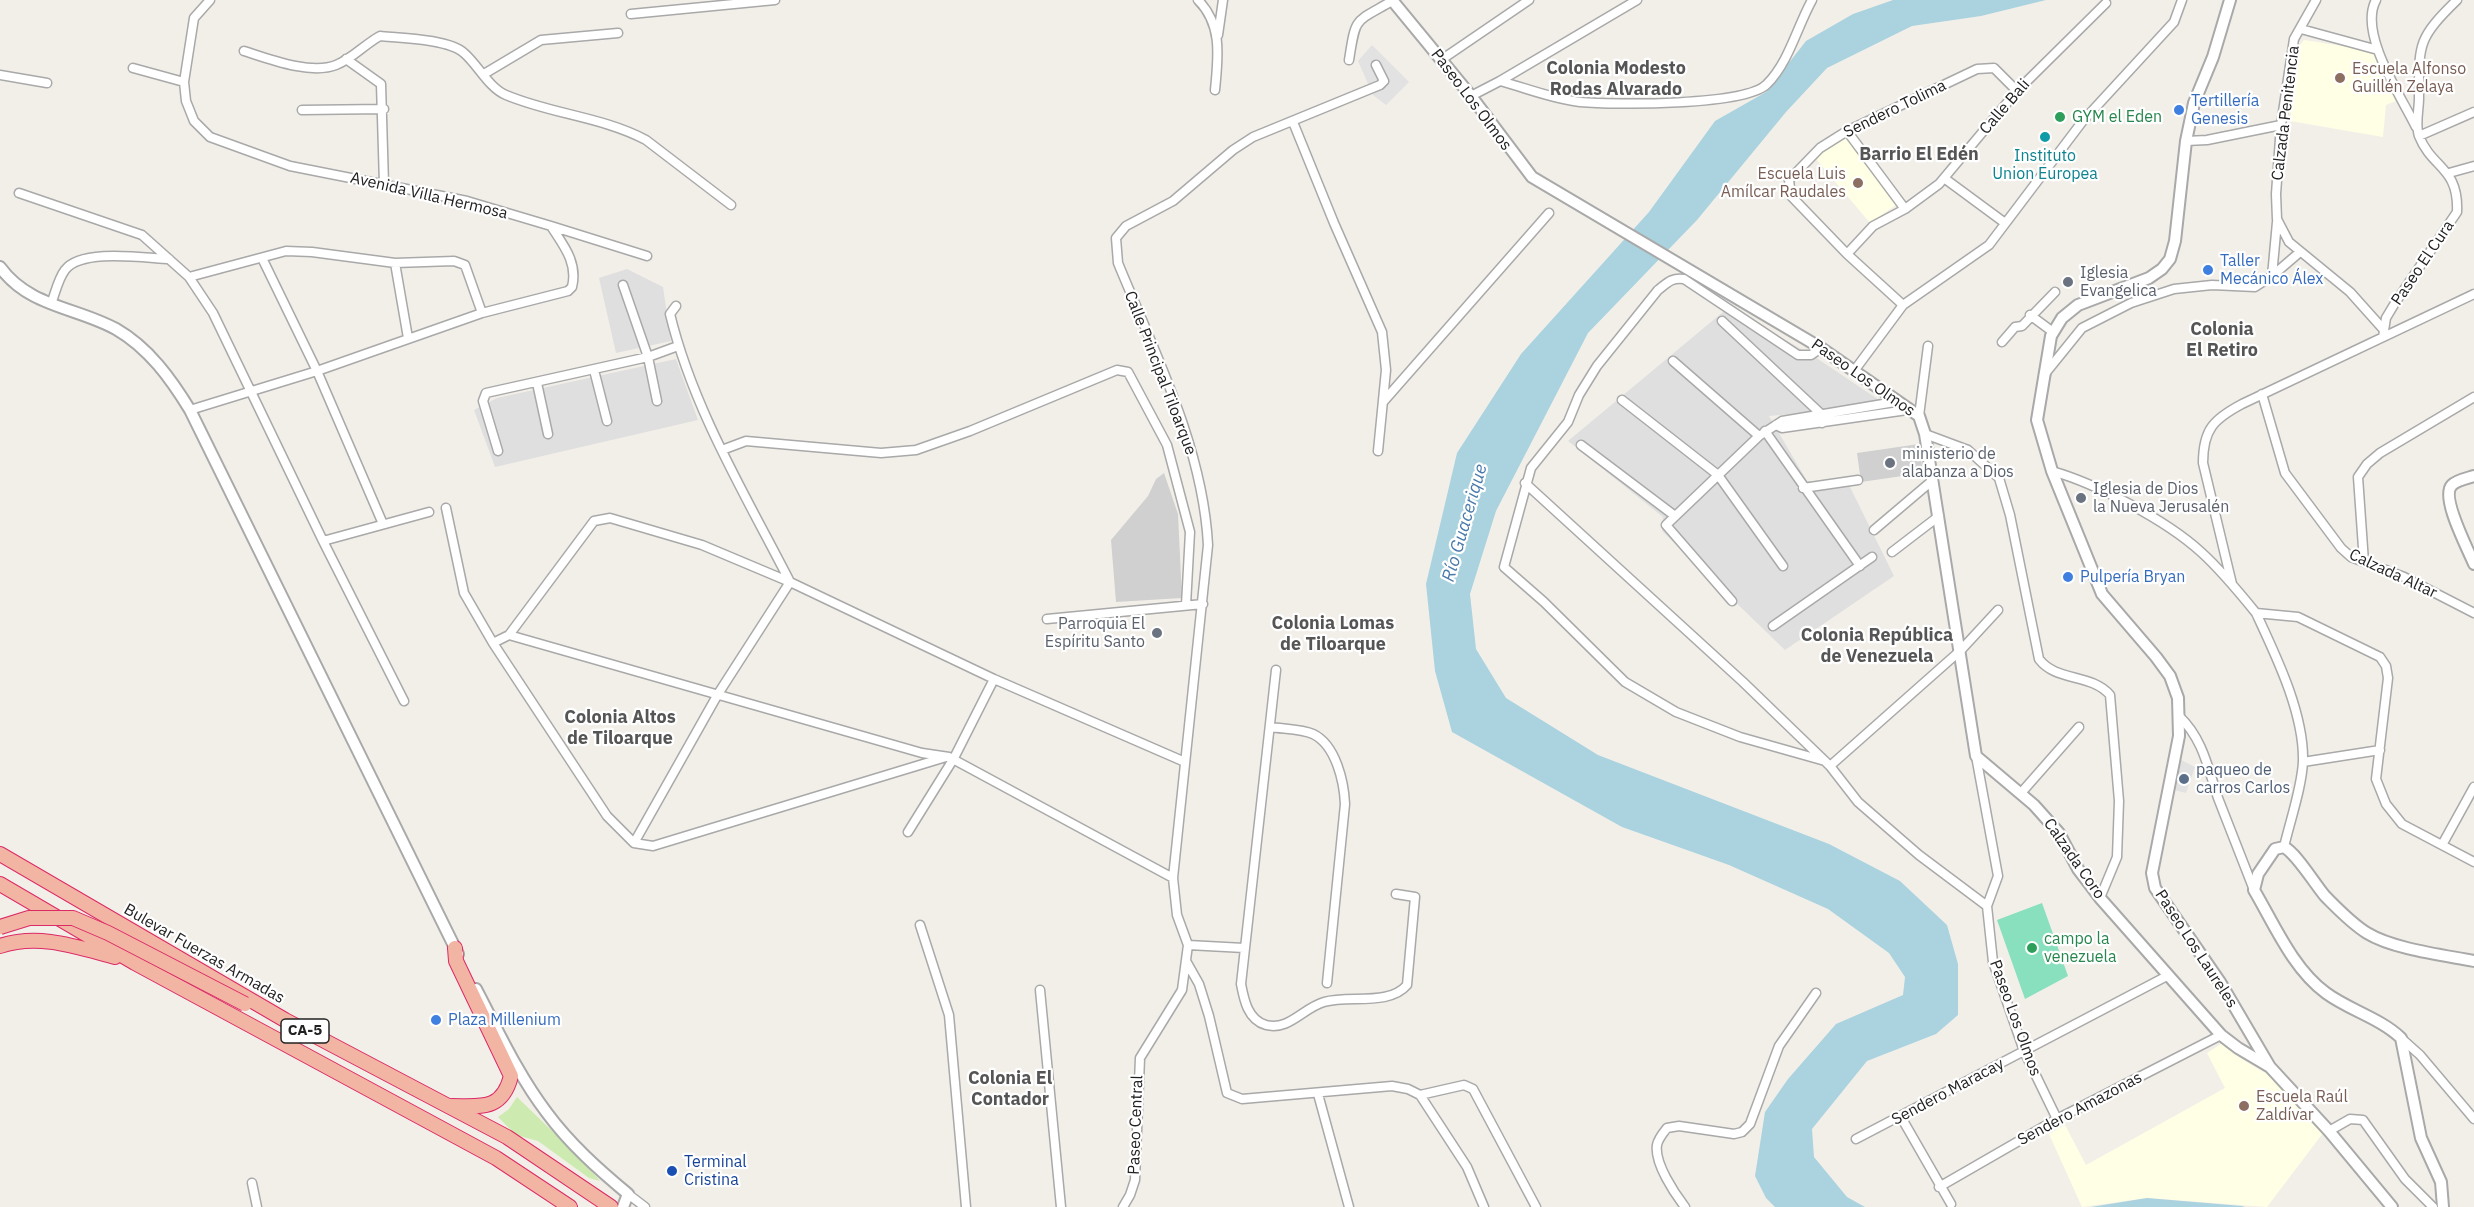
<!DOCTYPE html>
<html>
<head>
<meta charset="utf-8">
<style>
	body { margin:0 }
	canvas { display:block; background:#f2efe9 }
</style>
</head>
<body>
<canvas width="2474" height="1207"></canvas>
<script>
const ctx = document.querySelector('canvas').getContext('2d');
ctx.lineJoin = 'round';
function fillPath(path, color) {
  ctx.fillStyle = color;
  ctx.fill(path, 'evenodd');
}
function trace(path, color, width, dash) {
  ctx.strokeStyle = color;
  ctx.lineWidth = width;
  ctx.lineCap = dash ? 'butt' : 'round';
  ctx.setLineDash(dash || []);
  ctx.stroke(path);
}
function write(font, color, halo, rows, align = 'center') {
  ctx.font = font + ' "IBM Plex Sans",sans-serif';
  ctx.lineWidth = 4.5;
  ctx.setLineDash([]);
  ctx.textBaseline = 'middle';
  ctx.strokeStyle = halo;
  ctx.fillStyle = color;
  for (const [text, x, y, turn = 0] of rows) {
    ctx.save();
    ctx.translate(x, y);
    ctx.rotate((+turn || 0) * Math.PI / 180);
    ctx.textAlign = isNaN(turn) ? turn : align;
    if (halo) ctx.strokeText(text, 0, 0);
    ctx.fillText(text, 0, 0);
    ctx.restore();
  }
}
const residential = new Path2D(`
	M627 269 663 287 671 341 616 353 599 278Z
	M1729 307 1818 359 1879 400 1861 408 1769 416 1807 481H1847L1894 576 1785 650 1662 531 1663 517 1568 441Z
	M676 359 698 420 495 467 474 410 497 398Z`);
const education = new Path2D(`
	M2304 40 2368 50 2374 54 2396 101 2386 105 2383 137 2290 121 2299 46Z
	M1845 135 1896 205 1870 223 1817 160 1823 150Z
	M2224 1042 2240 1058 2267 1074 2323 1133 2267 1207 2147 1198 2082 1207 2049 1134 2065 1125 2086 1165 2225 1088 2207 1053Z`);
const religious = new Path2D(`
	M1919 444 1923 473 1861 482 1857 453Z
	M1164 473 1178 514 1182 598 1116 602 1111 540 1148 496 1156 479Z`);
const grass = new Path2D(`
	M517 1097 578 1156 600 1181 589 1178 538 1141 516 1135 498 1117 509 1109Z`);
const pitch = new Path2D(`
	M2042 903 2068 976 2025 999 1997 920Z`);
const parking = new Path2D(`
	M1372 45 1409 82 1386 105 1373 95 1358 61Z
	M2181 760 2195 767 2186 793 2174 790Z`);
const water = new Path2D(`
	M1893 0H2046L1981 16 1912 26 1827 68 1786 112 1697 220 1588 333 1496 511 1470 594 1476 649 1506 698 1598 755 1829 844 1900 881 1947 925 1958 964V1015L1936 1034 1867 1061 1812 1129 1814 1157 1847 1197 1865 1207H1775L1766 1198 1755 1176 1765 1112 1788 1079 1836 1024 1903 995 1905 977 1889 953 1828 909 1729 865 1622 827 1452 732 1435 671 1426 584 1457 453 1521 354 1649 212 1715 121 1766 92 1806 41 1853 14Z
	M2147 1198 2242 1206 2245 1207H2091Z`);
const minor = new Path2D(`
	M1198 0C1223 25 1218 58 1215 90
	M2316 0 2294 39 2281 125 2276 194 2277 219 2289 242 2350 292 2384 330
	M2376 0C2358 33 2401 96 2416 127
	M631 14 775 0
	M2301 29 2378 50
	M1218 35 1223 0
	M244 51C269 59 311 75 336 65 352 59 365 44 380 36 401 38 449 39 464 53 478 65 489 88 506 95 551 114 603 117 646 140L731 205
	M346 59 381 84 384 184
	M1349 60C1356 16 1354 23 1392 1
	M1441 60 1529 0
	M133 68 184 82
	M484 74 541 40 618 33
	M0 75 47 83
	M1500 81C1526 88 1553 99 1580 102 1613 105 1746 106 1767 84 1789 62 1797 27 1812 0
	M1471 96 1500 81 1637 0
	M302 110 384 109
	M1293 122 1334 223 1382 332 1386 370 1378 451
	M1847 131 1905 209
	M2419 136 2474 112
	M2186 141 2207 140 2281 125
	M2449 173 2474 166
	M1944 178 2005 223
	M19 193 142 235 189 277 213 313 323 541 404 701
	M551 226 647 256
	M1847 254 1873 226 1905 209 1939 184 2017 91 2106 3
	M262 258 317 371 383 524
	M395 263 408 338
	M2272 276 2300 252
	M189 277 286 251 312 252 395 263 454 261 465 265 482 313
	M623 285 648 357 657 401
	M51 304C55 294 58 279 65 270 81 248 145 258 169 259
	M1903 305 1847 254 1791 196 1789 180 1820 148 1847 131 1977 69 1994 68 2017 91
	M676 306 670 314C693 409 746 496 790 582
	M2030 315 2053 332
	M1722 321 1820 413 1822 423
	M2383 337 2386 318 2395 303 2457 212C2459 167 2432 169 2419 136 2415 125 2419 110 2419 98 2419 44 2417 39 2457 0
	M2002 342 2015 327 2022 326 2055 292
	M1821 348 1811 355H1798L1684 279C1672 277 1667 283 1658 290L1597 366 1579 395 1568 422 1531 468 1504 567 1544 602 1625 682 1676 712 1740 737 1825 761
	M1673 361 1759 436
	M594 370 607 421
	M1854 371 1903 305 1989 245 2082 122 2174 22 2182 0
	M2044 375 2082 328 2131 303 2174 289 2212 285 2255 287 2272 276 2277 222
	M537 383 548 434
	M2262 394 2285 473 2341 548 2351 557 2404 577 2474 613
	M1622 400 1718 475 1783 566
	M1383 402 1549 213
	M190 410 317 371 482 313 568 291 572 287C578 263 564 246 551 226L467 201 290 166 210 137 194 121 186 101 184 82 194 18 210 0
	M1919 416 1928 346
	M1776 425 1782 428 1907 410
	M1765 431 1860 566
	M1925 434 1968 450 1999 478 2010 515 2039 659C2056 682 2091 673 2110 695L2119 801 2117 857 2100 898
	M1581 445 1675 516
	M722 450 746 441 881 453 916 450 970 431 1117 370 1128 372 1167 445 1190 532 1186 605
	M498 451 483 401 486 393 648 357 678 346
	M2052 471C2097 484 2166 520 2201 552 2221 570 2239 592 2256 613L2298 617 2380 657 2386 666 2388 678 2376 779 2386 804 2402 824 2474 862
	M1525 483 1743 682 1830 766 1858 802 1919 855 1987 906
	M1803 488 1858 480
	M446 508 464 593 493 643 607 816 634 843 653 846 946 757
	M1874 530 1933 480
	M323 541 429 512
	M1892 552 1939 516
	M2364 562 2358 477 2367 464 2380 453 2474 397
	M2232 584 2203 463C2203 429 2214 419 2242 404L2474 294
	M1732 601 1666 525 1759 436 1782 421 1895 402
	M2256 613C2276 656 2304 713 2303 761 2302 787 2290 821 2284 847
	M1047 619 1203 604
	M1773 626 1872 557
	M509 635 594 521 610 518 702 545 790 582 994 679 1185 762
	M493 643 509 635 922 753 949 757 1173 878
	M1276 670 1241 984C1244 1000 1248 1020 1266 1025 1289 1031 1303 1008 1324 1002 1350 995 1389 1006 1407 985L1415 897 1396 894
	M2179 716C2203 739 2208 768 2218 798 2230 829 2242 859 2254 890
	M1271 727C1283 729 1302 729 1313 734 1336 745 1344 782 1345 804L1327 983
	M1976 756 1998 876 1987 906 1993 962 2024 1051 2057 1119
	M2303 762 2380 750
	M1830 766 1961 650 1998 610
	M2021 793 2079 727
	M908 832 954 758 994 679
	M634 843 718 694 790 582
	M2442 845 2474 787
	M920 925 949 1015 966 1207
	M1188 945 1244 948
	M1186 961 1199 984 1209 1016 1227 1093 1242 1099 1392 1086 1408 1089 1420 1095 1467 1167 1484 1207
	M1040 990 1061 1207
	M2401 1038 2420 1055 2474 1119
	M1318 1094 1349 1207
	M1420 1095 1464 1085 1473 1089 1536 1207
	M1901 1117 1951 1204
	M2329 1131 2350 1119 2363 1120 2405 1179 2433 1207
	M1856 1139 2167 976
	M252 1183 257 1207
	M1939 1187 2057 1119 2221 1035
	M628 1194 645 1207
	M1123 1207 1130 1195 1135 1180 1140 1058 1182 990 1188 945 1177 915 1173 878 1208 545C1203 448 1155 353 1118 263L1116 238 1126 226 1173 201 1233 150 1253 137 1380 85 1384 81 1376 65
	M1685 1207C1675 1194 1654 1163 1657 1145 1658 1139 1663 1133 1667 1128L1679 1126 1734 1134 1742 1132 1750 1124 1779 1046 1816 993`);
const tertiary = new Path2D(`
	M1392 0 1471 96 1532 177 1821 348 1919 416 1925 434 1976 756 2034 805 2059 833 2078 869 2100 898 2221 1035 2238 1048 2270 1067
	M2230 0 2213 57 2194 103 2186 141 2175 241 2170 259 2162 269 2149 278 2078 305 2062 318 2051 336 2037 420 2052 471 2102 594 2156 657 2170 676 2178 698 2179 736 2152 873 2155 888 2220 982 2270 1067 2329 1131 2392 1207
	M0 267C29 307 76 307 116 329 149 348 171 379 190 410L458 954
	M2474 476C2468 478 2457 480 2452 485 2440 497 2468 549 2474 564
	M476 989C498 1031 518 1075 547 1113 570 1144 598 1169 628 1194L623 1207
	M2443 1207 2441 1182 2421 1138 2401 1038C2380 1018 2349 1010 2326 993 2293 969 2274 924 2254 890L2258 874 2275 849 2284 847C2297 854 2314 883 2325 896 2338 909 2351 923 2367 933 2393 949 2443 955 2474 961`);
const trunk = new Path2D(`
	M0 854 285 1020 507 1137 611 1207
	M0 884 135 963 496 1158 570 1207
	M0 946C39 933 77 947 115 957
	M452 1106C481 1106 502 1111 511 1076L456 961 455 948`);
const trunkBridge = new Path2D(`
	M0 927 29 918H73L108 933 245 1004`);
const markers = [
	[2340,78,6,"#8d6e63"],
	[2179,110,6,"#3f7fe0"],
	[2060,117,6,"#2e9e5b"],
	[2045,137,6,"#0f9aa8"],
	[1858,183,6,"#8d6e63"],
	[2208,270,6,"#3f7fe0"],
	[2068,282,6,"#6b7280"],
	[1890,463,6,"#6b7280"],
	[2081,498,6,"#6b7280"],
	[2068,577,6,"#3f7fe0"],
	[1157,633,6,"#6b7280"],
	[2184,779,6,"#5c6f8a"],
	[2032,948,6,"#2e9e5b"],
	[436,1020,6,"#3f7fe0"],
	[2244,1106,6,"#8d6e63"],
	[672,1171,6,"#1a4fb4"]
];
const shields = [
	[305,1031,48]
];
const shieldNames = [
	["CA-5",305,1031]
];
const educationNames = [
	["Escuela Alfonso",2352,69],
	["Guillén Zelaya",2352,87],
	["Escuela Luis",1846,174,"right"],
	["Amílcar Raudales",1846,192,"right"],
	["Escuela Raúl",2256,1097],
	["Zaldívar",2256,1115]
];
const streetNames = [
	["Paseo Los Olmos",1471,100,53],
	["Calle Bali",2005,107,-49],
	["Sendero Tolima",1895,109,-26],
	["Calzada Penitencia",2286,113,-83],
	["Avenida Villa Hermosa",429,196,13],
	["Paseo El Cura",2423,263,-56],
	["Calle Principal Tiloarque",1160,373,69],
	["Paseo Los Olmos",1863,378,35],
	["Calzada Altar",2393,574,25],
	["Calzada Coro",2074,859,55],
	["Paseo Los Laureles",2196,949,57],
	["Bulevar Fuerzas Armadas",204,954,30],
	["Paseo Los Olmos",2015,1018,70],
	["Sendero Maracay",1948,1092,-28],
	["Sendero Amazonas",2080,1109,-28],
	["Paseo Central",1136,1125,-88]
];
const shopNames = [
	["Tertillería",2191,101],
	["Genesis",2191,119],
	["Taller",2220,261],
	["Mecánico Álex",2220,279],
	["Pulpería Bryan",2080,577],
	["Plaza Millenium",448,1020]
];
const leisureNames = [
	["GYM el Eden",2072,117],
	["campo la",2044,939],
	["venezuela",2044,957]
];
const cultureNames = [
	["Instituto",2045,156],
	["Union Europea",2045,174]
];
const worshipNames = [
	["Iglesia",2080,273],
	["Evangelica",2080,291],
	["ministerio de",1902,454],
	["alabanza a Dios",1902,472],
	["Iglesia de Dios",2093,489],
	["la Nueva Jerusalén",2093,507],
	["Parroquia El",1145,624,"right"],
	["Espíritu Santo",1145,642,"right"]
];
const serviceNames = [
	["paqueo de",2196,770],
	["carros Carlos",2196,788]
];
const transitNames = [
	["Terminal",684,1162],
	["Cristina",684,1180]
];
const neighbourhoodNames = [
	["Colonia Modesto",1616,69],
	["Rodas Alvarado",1616,90],
	["Barrio El Edén",1919,155],
	["Colonia",2222,330],
	["El Retiro",2222,351],
	["Colonia Lomas",1333,624],
	["de Tiloarque",1333,645],
	["Colonia República",1877,636],
	["de Venezuela",1877,657],
	["Colonia Altos",620,718],
	["de Tiloarque",620,739],
	["Colonia El",1010,1079],
	["Contador",1010,1100]
];
const waterNames = [
	["Río Guacerique",1465,523,-74]
];
fillPath(residential, '#e0dfdf');
fillPath(education, '#ffffe5');
fillPath(religious, '#d0d0d0');
fillPath(grass, '#cdebb0');
fillPath(pitch, '#88e0be');
fillPath(parking, '#e2e2e2');
fillPath(water, '#aad3df');
trace(minor, '#a9a9a9', 11);
trace(tertiary, '#a9a9a9', 14);
trace(trunk, '#dc2a67', 16);
trace(minor, '#fff', 8);
trace(tertiary, '#fff', 10);
trace(trunk, '#f2b4a3', 14);
trace(trunkBridge, '#dc2a67', 16, []);
trace(trunkBridge, '#f2b4a3', 14);
for (const [x, y, r, color] of markers) {
  const dot = new Path2D();
  dot.arc(x, y, r, 0, 2 * Math.PI);
  ctx.fillStyle = color;
  ctx.fill(dot);
  trace(dot, '#fff', 2);
}
for (const [x, y, w] of shields) {
  const box = new Path2D();
  box.roundRect(x - w / 2, y - 12, w, 24, 4.5);
  ctx.fillStyle = '#fff';
  ctx.fill(box);
  trace(box, '#222', 1.5);
}
write('bold 15px', '#222', null, shieldNames);
write('16px', '#785e54', '#fff', educationNames, 'left');
write('16px', '#222', '#fff', streetNames);
write('16px', '#366cbe', '#fff', shopNames, 'left');
write('16px', '#27864d', '#fff', leisureNames, 'left');
write('16px', '#0d838f', '#fff', cultureNames);
write('16px', '#5b616d', '#fff', worshipNames, 'left');
write('16px', '#4e5e75', '#fff', serviceNames, 'left');
write('16px', '#164399', '#fff', transitNames, 'left');
write('bold 18px', '#555', '#fff', neighbourhoodNames);
write('italic 18px', '#4a7aab', '#fff', waterNames);
</script>
</body>
</html>
